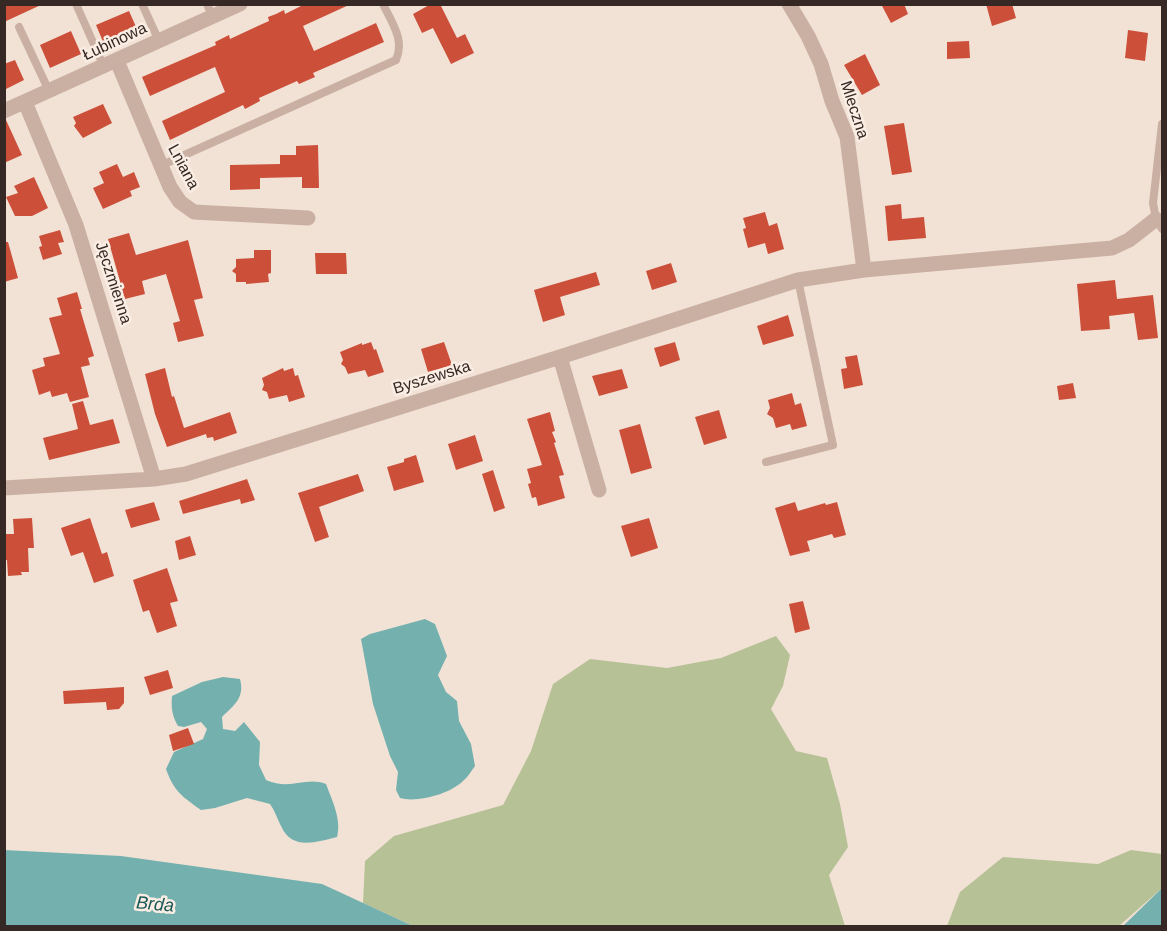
<!DOCTYPE html>
<html>
<head>
<meta charset="utf-8">
<style>
	body { margin:0 }
	#map { position:relative; width:1167px; height:931px; overflow:hidden; background:#f2e2d6; font-family:Helvetica,sans-serif }
	canvas { display:block }
	.frame { position:absolute; inset:0; border:6px solid #352825; pointer-events:none }
</style>
</head>
<body>
<div id="map">
<canvas width="1167" height="931"></canvas>
<div class="frame"></div>
</div>
<script>
const ctx = document.querySelector('canvas').getContext('2d');
ctx.lineJoin = 'round';
function fillPath(path, color) {
  ctx.fillStyle = color;
  ctx.fill(path, 'evenodd');
}
function trace(path, color, width, dash) {
  ctx.strokeStyle = color;
  ctx.lineWidth = width;
  ctx.lineCap = dash ? 'butt' : 'round';
  ctx.setLineDash(dash || []);
  ctx.stroke(path);
}
function write(font, color, halo, rows, align = 'center') {
  ctx.font = font + ' Helvetica,sans-serif';
  ctx.lineWidth = 5;
  ctx.setLineDash([]);
  ctx.textBaseline = 'middle';
  ctx.strokeStyle = halo;
  ctx.fillStyle = color;
  for (const [text, x, y, turn = 0] of rows) {
    ctx.save();
    ctx.translate(x, y);
    ctx.rotate((+turn || 0) * Math.PI / 180);
    ctx.textAlign = isNaN(turn) ? turn : align;
    if (halo) ctx.strokeText(text, 0, 0);
    ctx.fillText(text, 0, 0);
    ctx.restore();
  }
}
const green = new Path2D(`
	M776 636 790 655 783 686 771 709 796 751 827 758 840 804 848 847 829 875 845 926H413L363 903 365 861 394 836 503 805 531 751 553 684 590 659 667 668 721 658Z
	M1131 850 1162 854V888L1119 926H947L960 892 1003 857 1098 864Z`);
const water = new Path2D(`
	M425 619 435 624 447 656 438 675 446 692 457 701 459 721 471 744 475 766C471 771 468 777 463 781 450 794 417 803 400 798L396 790 398 772 390 756 373 704 361 639 370 634Z
	M223 677 240 679C245 698 234 705 222 717L223 729 235 731 244 722 260 742 259 765 266 780C291 791 305 776 326 784 332 800 342 820 337 837 316 842 292 851 281 826 277 818 275 811 270 804L247 798 215 808 201 810C183 797 174 792 166 769L174 752 203 739 207 729 201 722 184 727 178 726C172 716 171 707 172 696L202 682Z
	M4 850 121 856 322 884 413 926H5Z
	M1162 888V926H1123Z`);
const building = new Path2D(`
	M4 4H43L4 22Z
	M305 4H351L303 26 314 51 376 23 384 42 313 73 315 77 299 84 297 81 259 98 260 101 245 109 243 105 170 140 162 121 225 92 215 67 150 96 142 77 216 45 215 42 229 35 230 39 260 25 269 21 268 17 276 14 284 10 285 14Z
	M431 4H440L457 38 465 34 474 53 451 64 433 28 422 33 413 14Z
	M881 4H904L908 14 891 23Z
	M986 4H1012L1016 18 992 26Z
	M129 11 137 29 104 44 96 25Z
	M1128 30 1148 33 1145 61 1125 58Z
	M71 31 81 54 50 68 40 45Z
	M969 41 970 58 947 59V42Z
	M865 54 880 85 862 95 844 65Z
	M15 60 24 80 4 90V64Z
	M103 104 112 123 83 138 74 126 76 123 73 117Z
	M6 120 22 155 4 163V121Z
	M904 123 912 172 892 175 884 126Z
	M318 145 319 188H302V177L260 178V189L230 190V165L280 164V155H296V146Z
	M117 164 123 177 134 172 140 187 130 191 132 196 103 209 93 188 104 183 99 172Z
	M34 177 48 208 32 216H15L6 197 18 193 14 186Z
	M901 204 902 219 924 217 926 238 888 241 885 206Z
	M765 212 769 226 777 223 784 249 768 254 765 243 748 248 743 229 746 228 743 218Z
	M60 230 64 242 58 243 62 254 43 260 39 247 42 246 39 236Z
	M129 233 136 255 188 240 203 298 194 300 204 336 178 342 173 323 180 321 166 274 142 281 145 294 125 299 108 239Z
	M4 242H8L18 278 4 282Z
	M254 250H271V273L268 274 269 282 246 284V282H236V274L232 271 236 267V259L254 258Z
	M315 253H346L347 274H316Z
	M671 263 677 282 652 290 646 271Z
	M596 272 600 285 560 297 565 315 543 322 534 290Z
	M1115 280 1117 299 1153 295 1158 338 1138 340 1134 313 1109 316 1110 329 1081 331 1077 284Z
	M77 292 82 309H80L94 356 88 358 90 365 81 367 89 397 70 402 67 393 52 397 50 391 39 395 32 370 45 366 43 358 60 354 49 318 62 315 57 298Z
	M788 315 794 336 763 345 757 326Z
	M371 342 374 350 376 349 384 372 368 377 365 370 348 374 345 367 341 364 343 360 340 352 362 343V345Z
	M444 342 452 365 428 372 421 349Z
	M675 342 680 360 660 367 654 348Z
	M857 355 863 385 844 389 841 369 847 368 845 357Z
	M165 368 172 397 174 396 184 428 230 412 237 433 214 441 213 437 207 438 206 434 167 447 155 414 145 374Z
	M283 368 284 371 293 368 295 376 298 375 305 397 289 402 287 395 269 399 267 392 262 390 264 385 262 378Z
	M622 369 628 388 599 396 592 376Z
	M1073 383 1076 398 1059 400 1057 386Z
	M792 393 795 405 801 403 807 426 792 430 790 424 776 428 773 418 767 414 770 408 768 400Z
	M83 401 90 425 113 419 120 443 49 460 43 438 78 429 72 404Z
	M719 410 727 438 704 445 695 417Z
	M550 412 555 431 552 432 556 442 554 443 564 475 559 476 565 498 538 506 536 497 532 498 528 484 531 483 527 469 542 465 527 419Z
	M640 424 652 468 631 474 619 430Z
	M475 435 483 461 456 470 448 444Z
	M416 455 424 482 394 491 387 467 404 462V459Z
	M493 470 505 508 494 512 482 474Z
	M358 474 364 491 319 507 329 537 315 542 298 493Z
	M247 479 255 500 241 504 240 499 183 514 179 501Z
	M154 502 160 520 131 528 125 510Z
	M795 502 798 511 825 503 826 505 837 502 846 535 834 538 832 534 807 541 810 551 790 556 775 508Z
	M32 518 34 548H28L29 572H21L22 575 8 576 7 560H4V534H14L13 519Z
	M90 518 102 554 107 552 114 576 94 583 83 552 71 556 61 528Z
	M649 518 658 548 631 557 621 526Z
	M190 536 196 555 179 560 175 541Z
	M167 568 178 601 170 603 177 626 157 633 149 610 143 612 133 580Z
	M803 601 810 629 795 633 789 604Z
	M168 670 173 688 150 695 144 677Z
	M124 687V703L119 709 107 710 106 702 64 704 63 691Z
	M188 728 194 744 173 751 169 735Z`);
const lane = new Path2D(`
	M76 4 104 67
	M142 4 159 41
	M207 4 212 16
	M19 27 49 91
	M1162 124 1153 203 1156 219 1162 229
	M160 166 396 60C405 40 392 23 383 4
	M766 462 833 445 798 280`);
const street = new Path2D(`
	M789 4 808 36 821 64 832 101 847 137 864 270
	M117 61 170 187 180 202 194 212 308 218
	M25 102 76 225 154 479
	M4 111 240 4
	M560 357 599 490
	M4 488 154 479 186 474 560 357 798 280 864 270 1112 248 1129 240 1156 219`);
const streetNames = [
	["Łubinowa",115,42,-25],
	["Mleczna",854,110,72],
	["Lniana",183,167,62],
	["Jęczmienna",113,283,72],
	["Byszewska",432,378,-17]
];
const waterNames = [
	["Brda",155,905,5]
];
fillPath(green, '#b7c196');
fillPath(water, '#74b0ad');
fillPath(building, '#cc4f3a');
trace(lane, '#cab0a2', 8);
trace(street, '#cab0a2', 15);
write('16px', '#352825', '#faede3', streetNames);
write('italic 18px', '#195856', '#faede3', waterNames);
</script>
</body>
</html>
